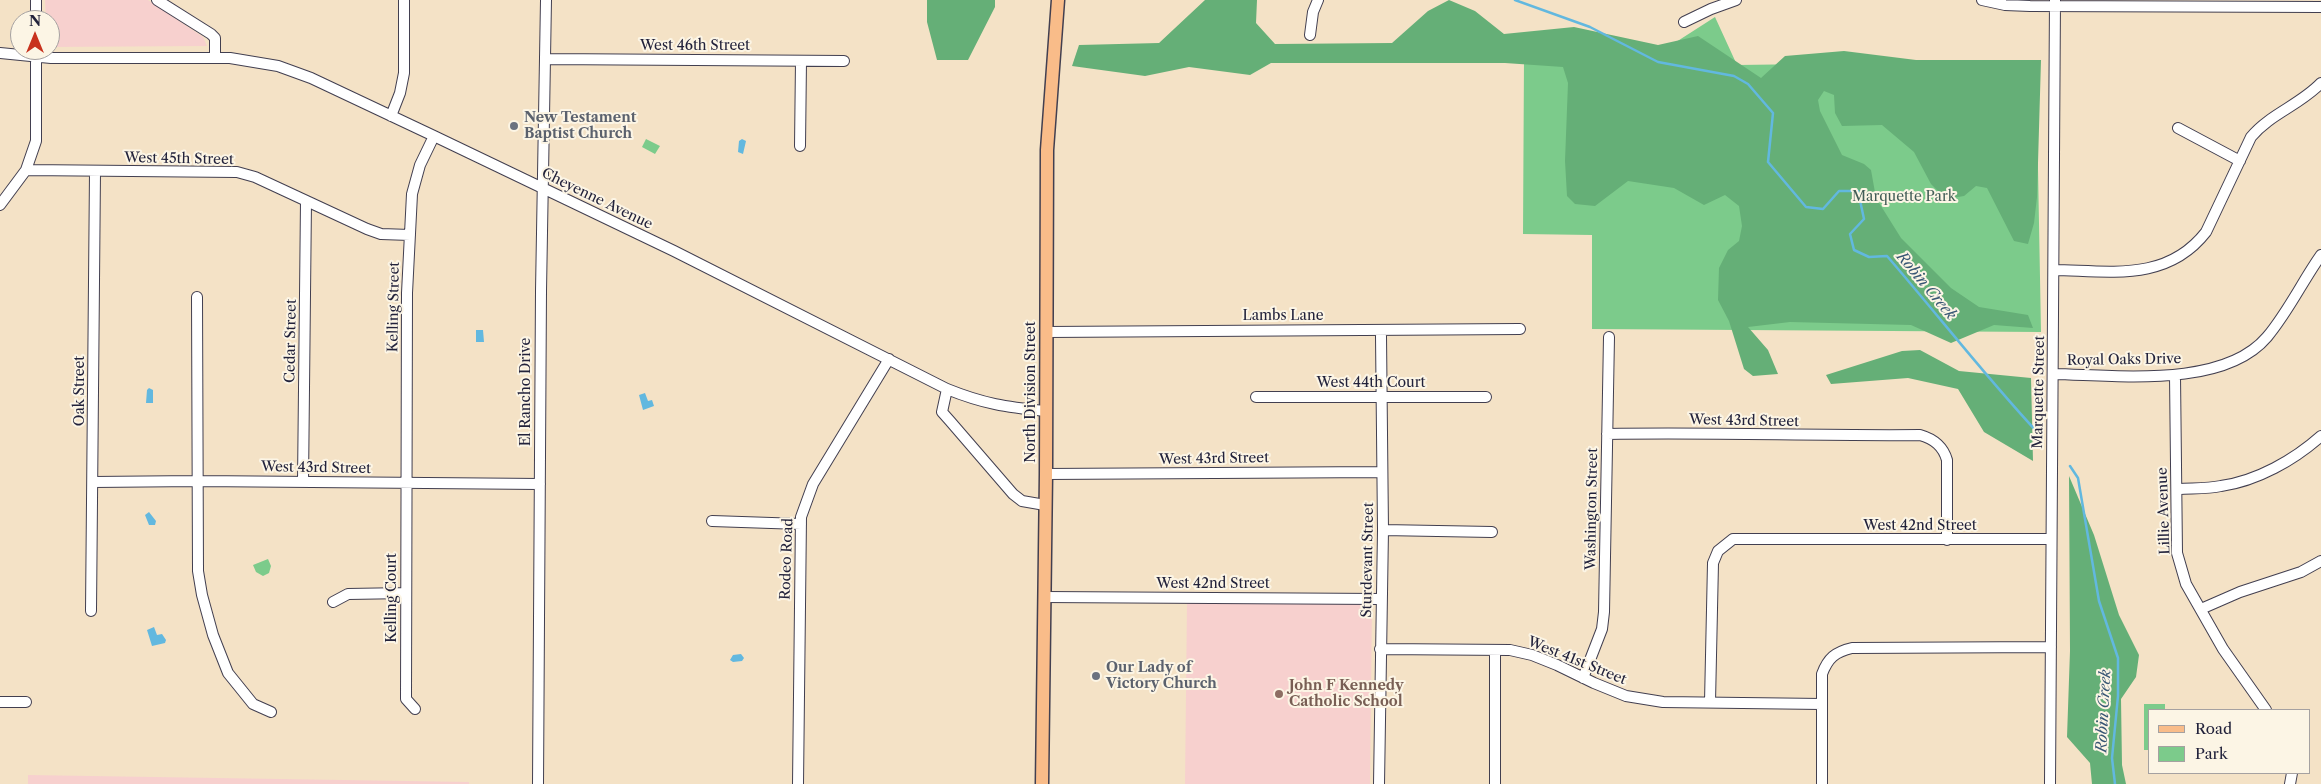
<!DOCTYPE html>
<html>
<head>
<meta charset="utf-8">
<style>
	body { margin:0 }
	#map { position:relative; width:2321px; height:784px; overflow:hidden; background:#f4e2c6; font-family:"Libre Caslon Text",serif }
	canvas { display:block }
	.legend { position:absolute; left:2148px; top:709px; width:162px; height:65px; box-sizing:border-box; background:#fcf5e5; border:1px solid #a5a1a1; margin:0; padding:6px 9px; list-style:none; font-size:15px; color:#22223b }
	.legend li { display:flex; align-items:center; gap:10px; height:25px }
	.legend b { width:25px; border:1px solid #a5a1a1 }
	.north { position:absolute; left:10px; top:10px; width:50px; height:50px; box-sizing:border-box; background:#fcf5e5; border:1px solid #a5a1a1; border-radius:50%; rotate:0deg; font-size:14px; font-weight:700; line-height:20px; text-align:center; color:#22223b }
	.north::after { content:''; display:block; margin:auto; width:18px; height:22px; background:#c8321e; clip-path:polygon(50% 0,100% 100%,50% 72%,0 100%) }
</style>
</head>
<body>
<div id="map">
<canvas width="2321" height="784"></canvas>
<ul class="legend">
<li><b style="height:6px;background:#f9bc89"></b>Road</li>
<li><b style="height:14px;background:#7ccb8b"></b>Park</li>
</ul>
<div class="north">N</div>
</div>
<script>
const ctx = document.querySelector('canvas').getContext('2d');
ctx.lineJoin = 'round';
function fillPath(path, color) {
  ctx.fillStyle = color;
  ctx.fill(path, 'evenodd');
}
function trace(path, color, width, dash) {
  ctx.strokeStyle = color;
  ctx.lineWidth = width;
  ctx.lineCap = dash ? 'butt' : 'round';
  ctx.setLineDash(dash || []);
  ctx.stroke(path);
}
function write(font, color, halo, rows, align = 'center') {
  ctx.font = font + ' "Libre Caslon Text",serif';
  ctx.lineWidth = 4;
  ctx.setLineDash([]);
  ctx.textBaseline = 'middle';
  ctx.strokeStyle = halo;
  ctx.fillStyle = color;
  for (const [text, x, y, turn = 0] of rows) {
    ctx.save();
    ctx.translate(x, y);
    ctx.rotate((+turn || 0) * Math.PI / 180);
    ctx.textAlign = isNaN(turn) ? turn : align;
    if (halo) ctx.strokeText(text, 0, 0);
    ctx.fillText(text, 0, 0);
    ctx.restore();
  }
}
const built = new Path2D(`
	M45 0H148L203 37 207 46 50 47V20H46Z
	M1187 602 1372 604 1370 784H1185Z
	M28 775 469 782V784H28Z`);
const green = new Path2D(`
	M1715 17 1737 65 2036 61 2041 332 1592 329V235L1523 234 1524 59 1648 60Z
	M646 139 660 146 655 154 642 147Z
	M268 559 271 566 269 573 263 576 256 572 253 565Z
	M2144 704H2165V710H2150V750H2144Z`);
const forest = new Path2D(`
	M927 0H995V7L968 60H937L927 22Z
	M1205 0H1257L1256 23 1275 44 1392 43 1428 11 1449 0 1475 11 1504 34 1574 27 1658 45 1698 36 1761 78 1785 56 1844 51 1916 60H2041L2037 197 2034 223 2028 244 2014 241 1987 188 1976 186 1964 196 1946 199 1931 184 1914 152 1882 125 1842 126 1835 113 1834 95 1824 91 1818 100 1820 111 1842 155 1864 164 1871 170 1876 198 1901 238 1951 288 1979 307 2028 315 2033 328 1994 325 1951 343 1911 325 1790 322 1748 327 1768 350 1778 374 1753 376 1744 369 1729 321 1718 300 1719 268 1728 250 1739 241 1742 226 1739 206 1725 195 1704 205 1674 188 1628 181 1595 206 1575 204 1567 196 1565 161 1568 83 1563 67 1505 63H1271L1250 75 1189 67 1145 76 1072 66 1079 45 1159 43Z
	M1920 350 1959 371 2031 378 2033 461 1984 432 1958 389 1908 378 1831 384 1826 375 1902 351Z
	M2069 476 2094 535 2119 615 2139 655 2136 677 2121 699 2122 765 2126 784H2092L2090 763 2067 737 2070 651Z`);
const water = new Path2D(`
	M742 139 746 141 743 154 738 152 739 141Z
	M476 330H483L484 342H476Z
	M149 388 153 390V403H146L147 390Z
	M645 393 648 401 652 400 654 406 643 410 639 395Z
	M149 512 156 521 155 525H149L145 515Z
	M154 627 157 635 162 634 166 640 165 643 152 646 147 630Z
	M741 654 744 658 742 661 733 662 730 660 733 655Z`);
const stream = new Path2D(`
	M1515 0 1590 27 1658 62 1734 76 1748 84 1773 113 1768 162 1806 207 1823 209 1839 191H1858L1864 219 1850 234 1854 250 1869 257 1887 256C1938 315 1985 376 2038 433
	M2070 466 2078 478 2099 601 2118 658V696L2112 758 2115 784`);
const minor = new Path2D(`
	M36 0V20
	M157 0 211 34 215 38V58
	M1982 0 2005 5 2030 6 2321 7
	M1684 22 1711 9 1736 0
	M1310 35 1313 12 1318 0
	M0 53 51 58H230L278 66 311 78 434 136 674 251 947 389C984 404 1006 407 1045 411
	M546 59 844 61
	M391 116 400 93 404 73V0
	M2178 128 2240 161
	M800 146 801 61
	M26 170 237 172 255 177 367 229 381 234 410 235
	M0 205 26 170 36 141V51
	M2054 270C2111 271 2167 282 2206 232L2251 137C2270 114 2300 105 2321 83
	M197 297 198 571 202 595 213 635 228 673 253 704 271 712
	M1047 332 1520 329
	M2053 374C2115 375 2223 389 2267 337 2288 312 2302 282 2321 255
	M2175 376 2177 553 2186 584 2223 649 2266 710
	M947 389 942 412 950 421 1013 494 1022 501 1045 505
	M1256 397H1486
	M1607 434C1711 432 1816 436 1920 435 1934 439 1943 446 1947 460V540
	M1046 474 1382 472
	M93 482 198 481 540 484
	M303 482 306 201
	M2178 489C2192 488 2207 489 2221 486 2257 481 2294 460 2321 436
	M712 521 801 524
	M1383 530 1492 532
	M1044 597 1381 599
	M333 602 348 594 406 593
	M2201 609 2240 592 2301 572 2321 561
	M91 611 95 172
	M1380 649 1510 650 1532 655 1557 665 1594 683 1626 696 1663 702 1822 704
	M1583 678 1602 629 1604 612 1609 337
	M0 702H26
	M1710 702 1713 563 1718 551 1733 539H2050
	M415 709 406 699 407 293 412 194 420 165 434 136
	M538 784 541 291 546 0
	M798 784 801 517 813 484 889 359
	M1379 784 1383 530 1381 336
	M1495 784V650
	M1822 784V674C1828 658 1835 652 1852 648L2051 647
	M2050 784 2055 0
	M2290 784 2292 773`);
const major = new Path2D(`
	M1042 784 1046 474 1047 150 1058 0`);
const markers = [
	[514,126,5,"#6b7280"],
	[1096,676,5,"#6b7280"],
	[1279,694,5,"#8d6e63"]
];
const streetNames = [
	["West 46th Street",695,46],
	["West 45th Street",179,159,1],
	["Cheyenne Avenue",597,199,26],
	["Kelling Street",394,307,-89],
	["Lambs Lane",1283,316],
	["Cedar Street",291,341,-89],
	["Royal Oaks Drive",2124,360,-1],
	["West 44th Court",1371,383],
	["Oak Street",80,391,-90],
	["El Rancho Drive",526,392,-90],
	["North Division Street",1031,392,-90],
	["Marquette Street",2039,392,-89],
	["West 43rd Street",1744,421,1],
	["West 43rd Street",1214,459,-1],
	["West 43rd Street",316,468,1],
	["Washington Street",1592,509,-89],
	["Lillie Avenue",2164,511,-92],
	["West 42nd Street",1920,526],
	["Rodeo Road",787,559,-88],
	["Sturdevant Street",1368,560,-89],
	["West 42nd Street",1213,584],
	["Kelling Court",392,598,-90],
	["West 41st Street",1577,661,22]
];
const worshipNames = [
	["New Testament",524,118],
	["Baptist Church",524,134],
	["Our Lady of",1106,668],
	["Victory Church",1106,684]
];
const parkNames = [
	["Marquette Park",1904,197]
];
const educationNames = [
	["John F Kennedy",1289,686],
	["Catholic School",1289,702]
];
const waterNames = [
	["Robin Creek",1926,286,50],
	["Robin Creek",2104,711,-87]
];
fillPath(built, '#f7d0ce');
fillPath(green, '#7ccb8b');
fillPath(forest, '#65af77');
fillPath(water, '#62b8df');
trace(stream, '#62b8df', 2.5);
trace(minor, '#423f50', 12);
trace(major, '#423f50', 15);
trace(minor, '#fff', 10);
trace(major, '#f9bc89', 12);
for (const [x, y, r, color] of markers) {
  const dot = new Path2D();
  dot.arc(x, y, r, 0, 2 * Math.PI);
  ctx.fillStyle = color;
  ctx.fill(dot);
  trace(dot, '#fcf5e5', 2);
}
write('14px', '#22223b', '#fcf5e5', streetNames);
write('bold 14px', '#5b616d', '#fcf5e5', worshipNames, 'left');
write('14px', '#425d57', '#fcf5e5', parkNames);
write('bold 14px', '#785e54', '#fcf5e5', educationNames, 'left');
write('italic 15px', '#385674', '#fcf5e5', waterNames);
</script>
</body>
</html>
